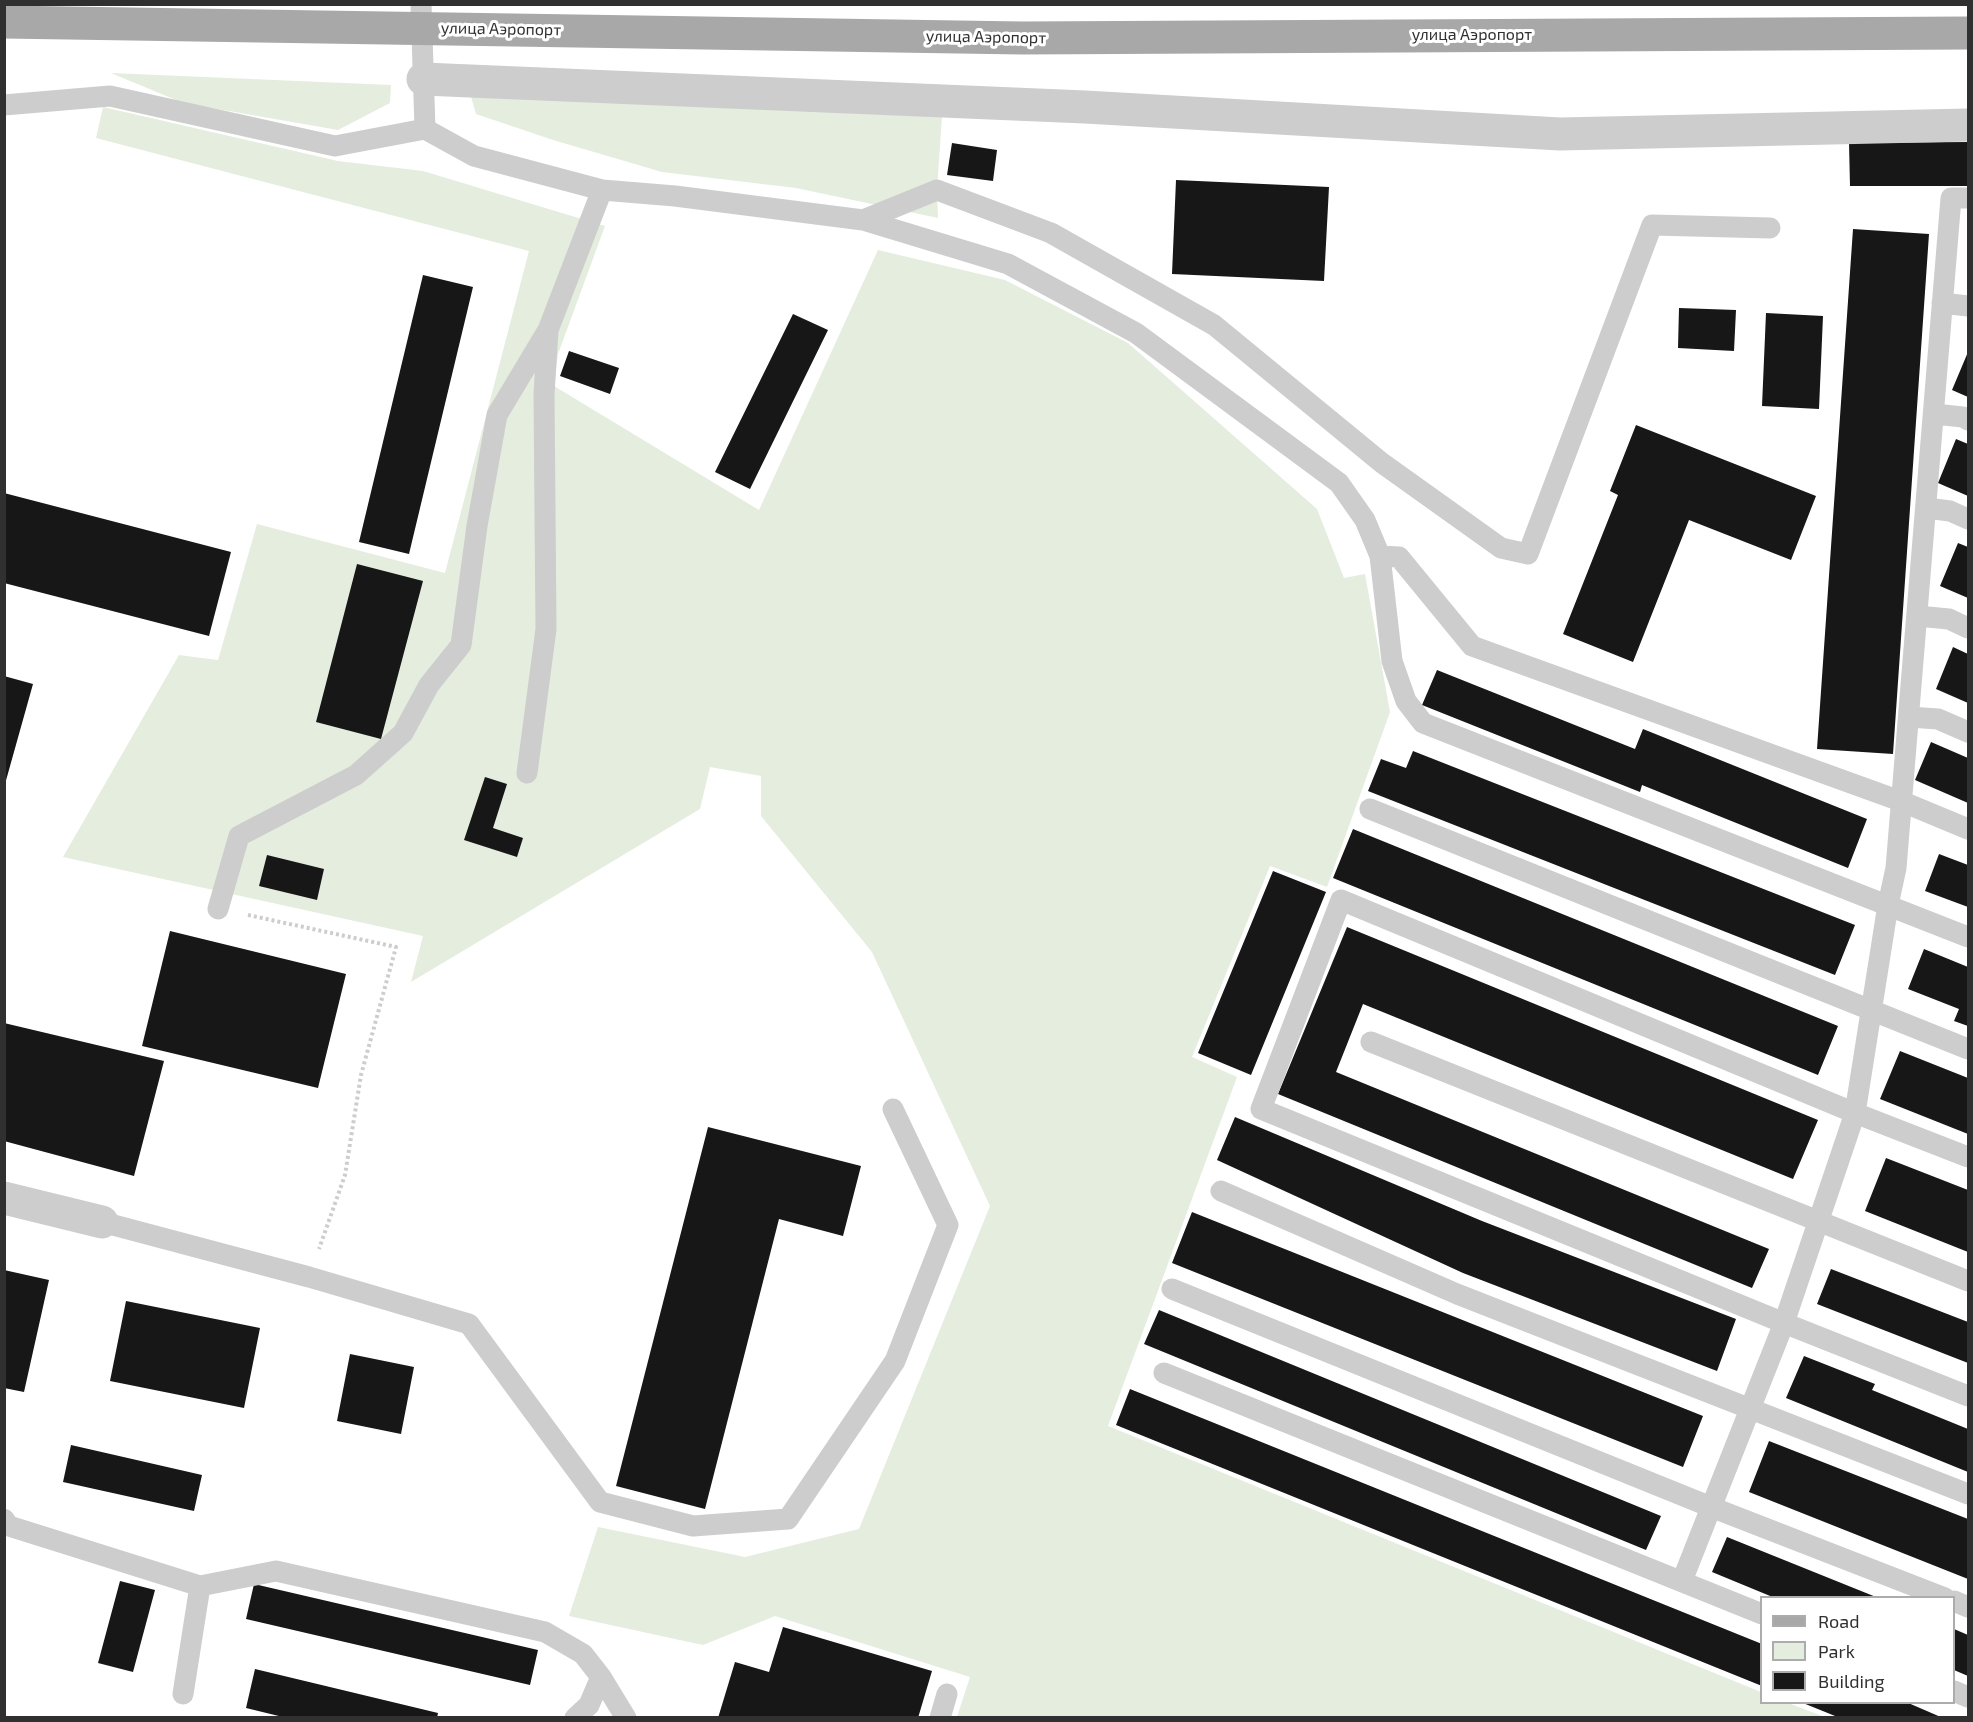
<!DOCTYPE html>
<html>
<head>
<meta charset="utf-8">
<style>
	body { margin:0 }
	#map { position:relative; width:1973px; height:1722px; overflow:hidden; background:#fff; font-family:"Exo 2",sans-serif }
	canvas { display:block }
	.frame { position:absolute; inset:0; border:6px solid #303030; pointer-events:none }
	.legend { position:absolute; left:1760px; top:1596px; width:195px; height:108px; box-sizing:border-box; background:#fff; border:2px solid #acacac; margin:0; padding:8px 10px; list-style:none; font-size:18px; color:#303030 }
	.legend li { display:flex; align-items:center; gap:12px; height:30px }
	.legend b { width:30px; border:2px solid #acacac }
</style>
</head>
<body>
<div id="map">
<canvas width="1973" height="1722"></canvas>
<div class="frame"></div>
<ul class="legend">
<li><b style="height:8px;background:#a8a8a8"></b>Road</li>
<li><b style="height:16px;background:#e4edde"></b>Park</li>
<li><b style="height:16px;background:#171717"></b>Building</li>
</ul>
</div>
<script>
const ctx = document.querySelector('canvas').getContext('2d');
ctx.lineJoin = 'round';
function fillPath(path, color) {
  ctx.fillStyle = color;
  ctx.fill(path, 'evenodd');
}
function trace(path, color, width, dash) {
  ctx.strokeStyle = color;
  ctx.lineWidth = width;
  ctx.lineCap = dash ? 'butt' : 'round';
  ctx.setLineDash(dash || []);
  ctx.stroke(path);
}
function write(font, color, halo, rows, align = 'center') {
  ctx.font = font + ' "Exo 2",sans-serif';
  ctx.lineWidth = 6;
  ctx.setLineDash([]);
  ctx.textBaseline = 'middle';
  ctx.strokeStyle = halo;
  ctx.fillStyle = color;
  for (const [text, x, y, turn = 0] of rows) {
    ctx.save();
    ctx.translate(x, y);
    ctx.rotate((+turn || 0) * Math.PI / 180);
    ctx.textAlign = isNaN(turn) ? turn : align;
    if (halo) ctx.strokeText(text, 0, 0);
    ctx.fillText(text, 0, 0);
    ctx.restore();
  }
}
const green = new Path2D(`
	M111 73 391 85 390 103 338 130 183 103Z
	M470 93 942 116 937 190 938 218 796 188 662 172 553 140 476 114Z
	M103 107 338 161 423 171 605 226 558 354 554 386 759 510 878 250 1005 280 1128 343 1317 509 1344 578 1365 574 1390 712 1327 887 1270 866 1192 1057 1237 1077 1108 1426 1761 1692 1762 1702 1788 1703 1825 1717H957L970 1677 775 1616 703 1645 569 1616 598 1527 745 1557 859 1529 990 1206 872 952 761 816V776L710 767 700 809 411 982 423 936 63 857 179 655 218 660 257 524 445 573 529 251 96 138Z`);
const building = new Path2D(`
	M1968 142V186H1850L1849 143Z
	M952 143 997 150 993 181 947 175Z
	M1176 180 1329 187 1324 281 1172 274Z
	M1853 229 1929 234 1893 754 1817 749Z
	M423 275 473 287 409 554 359 542Z
	M1679 308 1736 310 1734 351 1678 348Z
	M1766 313 1823 316 1819 409 1762 406Z
	M793 314 828 330 750 489 715 472Z
	M569 351 619 368 610 394 560 376Z
	M1968 352V397L1952 390Z
	M1636 425 1816 496 1791 560 1689 520 1633 662 1563 634 1618 495 1610 491Z
	M1956 439 1968 444V496L1938 483Z
	M4 493 231 552 209 636 4 583Z
	M1958 543 1968 547V598L1940 586Z
	M357 564 423 581 381 739 316 722Z
	M1953 647 1968 654V703L1936 689Z
	M1437 670 1635 749 1643 729 1867 819 1848 868 1642 785 1640 792 1422 705Z
	M4 676 33 684 5 784H4Z
	M1931 742 1968 758V803L1915 780Z
	M1413 751 1855 925 1835 975 1368 791 1381 759 1406 768Z
	M485 777 507 784 493 828 523 838 517 857 464 840Z
	M1353 829 1838 1026 1818 1075 1333 878Z
	M1939 854 1968 865V907L1925 891Z
	M267 855 324 869 317 900 259 886Z
	M1273 871 1326 892 1251 1075 1198 1053Z
	M1347 927 1818 1120 1793 1179 1363 1004 1336 1072 1769 1249 1752 1288 1278 1094Z
	M170 931 346 974 318 1088 142 1046Z
	M1924 949 1968 967V1026L1954 1021 1959 1009 1908 989Z
	M4 1023 164 1061 134 1176 4 1141Z
	M1900 1051 1968 1078V1134L1880 1099Z
	M1235 1117 1482 1221 1736 1319 1717 1371 1463 1273 1217 1160Z
	M708 1127 861 1166 843 1236 779 1219 705 1509 616 1486Z
	M1886 1158 1968 1190V1252L1865 1211Z
	M1192 1212 1703 1416 1683 1467 1172 1263Z
	M1831 1269 1968 1322V1363L1817 1304Z
	M4 1270 49 1280 24 1392 4 1388Z
	M126 1301 260 1328 244 1408 110 1381Z
	M1159 1310 1661 1516 1646 1550 1144 1344Z
	M350 1354 414 1367 401 1434 337 1421Z
	M1804 1356 1875 1384 1872 1390 1968 1429V1472L1786 1398Z
	M1130 1389 1762 1644V1686L1116 1425Z
	M1769 1441 1968 1519V1579L1749 1492Z
	M71 1445 202 1475 194 1511 63 1482Z
	M1727 1537 1876 1597V1598H1775L1712 1572Z
	M120 1581 155 1590 133 1672 98 1663Z
	M254 1584 538 1650 530 1685 246 1619Z
	M783 1627 932 1671 918 1718H718L735 1662 769 1672Z
	M1954 1629 1968 1635V1676L1954 1670Z
	M255 1669 438 1713 437 1718H287L246 1708Z
	M1906 1702 1943 1718H1840L1803 1703Z`);
const path = new Path2D(`
	M248 915 396 947 361 1075 345 1175 319 1249`);
const service = new Path2D(`
	M421 4 425 129
	M4 105 110 96 335 146 425 129 474 156 602 190 675 196 863 220 1008 264 1136 333 1339 483 1365 520 1380 556 1392 661 1406 701 1423 723 1968 937
	M863 220 937 190 1051 233 1214 325 1382 463 1501 548 1528 554 1652 225 1770 228
	M1942 303 1968 306
	M1934 414 1963 417 1968 420
	M1926 508 1950 511 1968 519
	M1380 556 1399 557 1472 646 1903 802 1968 829
	M1917 616 1949 619 1968 628
	M1909 717 1938 719 1968 732
	M527 773 546 629 544 394 548 330 602 190
	M1370 809 1968 1049
	M218 909 239 836 356 775 403 733 429 685 461 645 477 526 497 415 548 330
	M1371 1042 1968 1281
	M1968 1157 1855 1113 1341 900 1261 1109 1784 1323 1968 1396
	M1221 1191 1457 1294 1968 1494
	M102 1222 309 1277 469 1324 600 1502 693 1526 788 1519 895 1361 948 1225 893 1109
	M1172 1289 1711 1507 1945 1598
	M1164 1373 1762 1614
	M4 1519 9 1526 200 1586 276 1571 545 1632 583 1654 601 1677 589 1705 575 1718
	M1682 1581 1784 1323 1855 1113 1888 905 1896 868 1951 198H1968
	M1954 1601 1968 1607
	M601 1677 626 1718
	M1954 1691 1968 1697
	M183 1694 200 1586
	M940 1718 947 1694`);
const minor = new Path2D(`
	M423 79 1085 107 1560 134 1968 125
	M4 1198 102 1222`);
const primary = new Path2D(`
	M4 22 1022 38 1968 33`);
const streetNames = [
	["улица Аэропорт",501,29,1],
	["улица Аэропорт",1472,35],
	["улица Аэропорт",986,37,1]
];
fillPath(green, '#e4edde');
fillPath(building, '#171717');
trace(path, '#cdcdcd', 4, [3, 3]);
trace(service, '#cdcdcd', 21);
trace(minor, '#cdcdcd', 33);
trace(primary, '#a8a8a8', 33);
write('16px', '#303030', '#fff', streetNames);
</script>
</body>
</html>
